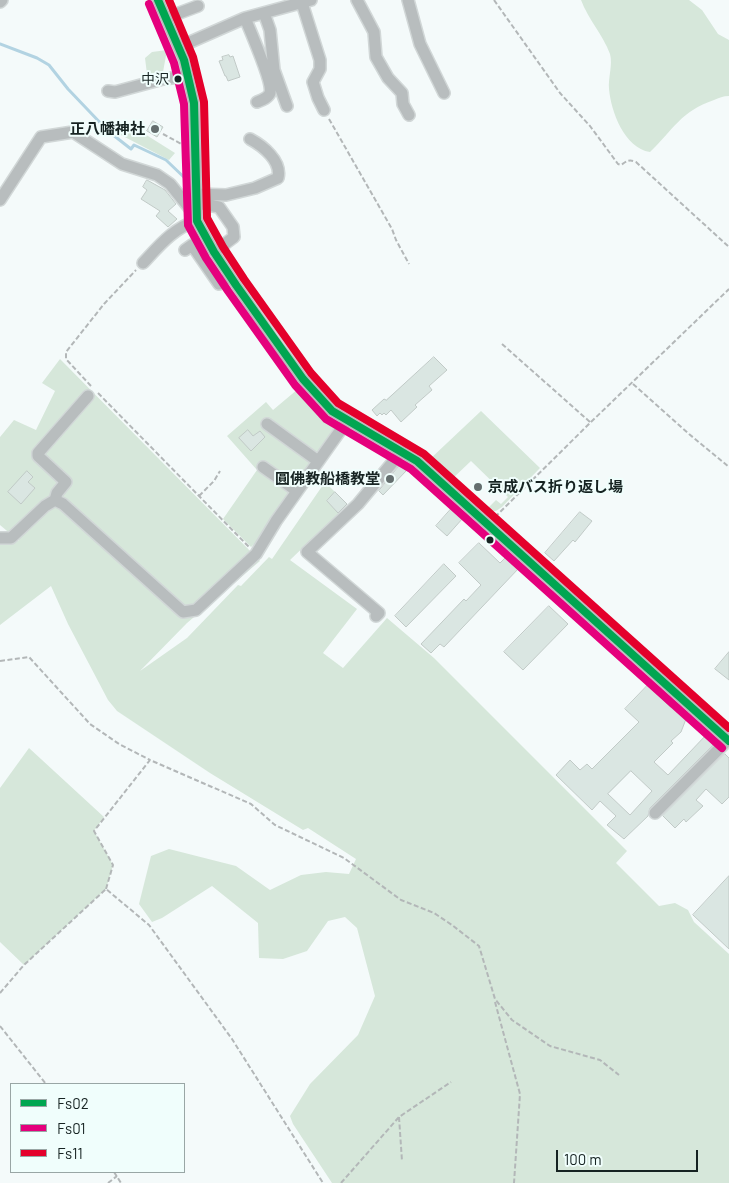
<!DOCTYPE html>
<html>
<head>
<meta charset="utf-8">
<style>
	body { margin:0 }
	#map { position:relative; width:729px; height:1183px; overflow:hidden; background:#f4fafa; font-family:Barlow,sans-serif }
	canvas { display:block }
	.legend { position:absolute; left:10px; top:1083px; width:175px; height:90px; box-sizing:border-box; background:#f0fefc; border:1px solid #99a6a5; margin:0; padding:6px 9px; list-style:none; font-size:15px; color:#162322 }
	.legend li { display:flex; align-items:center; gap:10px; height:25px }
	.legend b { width:25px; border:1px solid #99a6a5 }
	.scale { position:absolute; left:556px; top:1150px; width:142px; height:22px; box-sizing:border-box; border:2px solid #162322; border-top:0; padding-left:6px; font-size:15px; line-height:18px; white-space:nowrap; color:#162322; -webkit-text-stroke:4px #f0fefc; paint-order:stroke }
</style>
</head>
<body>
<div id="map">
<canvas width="729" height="1183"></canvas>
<ul class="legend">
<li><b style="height:6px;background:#00a651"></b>Fs02</li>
<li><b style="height:6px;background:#e5007d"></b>Fs01</li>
<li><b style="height:6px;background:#e4002b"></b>Fs11</li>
</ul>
<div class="scale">100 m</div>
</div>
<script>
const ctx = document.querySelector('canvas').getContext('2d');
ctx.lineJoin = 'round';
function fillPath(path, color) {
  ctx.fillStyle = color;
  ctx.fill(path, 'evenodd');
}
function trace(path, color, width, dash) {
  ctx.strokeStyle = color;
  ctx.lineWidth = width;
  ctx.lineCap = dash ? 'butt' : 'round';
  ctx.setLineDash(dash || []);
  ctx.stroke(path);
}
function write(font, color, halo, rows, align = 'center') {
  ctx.font = font + ' Barlow,"Noto Sans JP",sans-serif';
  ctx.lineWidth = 4;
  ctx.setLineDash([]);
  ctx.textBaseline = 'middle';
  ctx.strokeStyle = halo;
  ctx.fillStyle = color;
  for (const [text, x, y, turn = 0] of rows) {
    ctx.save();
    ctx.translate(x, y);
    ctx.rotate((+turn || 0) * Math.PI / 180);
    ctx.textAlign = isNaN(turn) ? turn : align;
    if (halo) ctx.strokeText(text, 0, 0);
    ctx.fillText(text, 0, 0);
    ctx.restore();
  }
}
const green = new Path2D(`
	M581 0H689L702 10 718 34 729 40V96C723 96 719 98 714 100 681 111 673 130 650 152 624 148 611 111 609 89 608 78 613 64 610 54 603 35 588 19 581 0Z
	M167 50 163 72 147 74 145 58 152 52Z
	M132 126 175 153 169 160 119 134Z
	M60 359 260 561 187 623 140 671 187 638 238 585 241 586 269 557 272 559 325 482 335 492 327 501 339 513 290 560 357 609 323 653 343 668 387 618 434 658 627 851 616 863 659 906 675 903 688 910 694 922 729 954V1183H332L293 1124 290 1116 310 1084 358 1035 375 996 357 928 345 917 328 921 307 951 283 959 259 958 258 923 212 886 162 918 152 922 139 904 151 856 169 849 236 866 270 890 301 875 326 872 349 874 356 859 308 828 303 830 210 773 117 711 108 700 68 624 51 586 0 625V541H19L0 525V437L14 420 36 430 55 391 42 383Z
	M298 389 337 428 258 541 251 547 223 519 257 470 227 436 266 402 273 410Z
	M481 411 540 468 502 507 496 511H485L496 500 501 504 508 497 471 461 451 480 429 460Z
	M29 748 104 817 94 831 113 865 106 889 24 965 0 942V788Z`);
const stream = new Path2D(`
	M0 44 37 58 49 65 68 89 108 131 131 149 134 145 166 160 189 182`);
const building = new Path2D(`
	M229 55 230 57 233 56 240 77 228 81 226 76H225L219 61 223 60 222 57Z
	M153 121 163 127 157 137 147 131Z
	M147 180 165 190 176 204 168 211 177 219 168 227 156 216 160 211 141 199 147 190 143 187Z
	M434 357 447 370 429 386 432 390 415 405 417 407 401 422 391 410 386 415 384 413 382 415 380 413 377 416 372 410 384 399 386 400Z
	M248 430 253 436 260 431 265 437 251 451 239 438Z
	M401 464 407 470 383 495 379 491Z
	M27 471 33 477 28 482 35 488 21 504 8 492Z
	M335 492 347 504 338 513 327 501Z
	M452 508 463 518 447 536 436 526Z
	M580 512 592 521 575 542 573 540 554 561 545 553Z
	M479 543 500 563 507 556 519 568 444 647 440 644 431 653 421 644 464 599 466 601 481 585 459 563Z
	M444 564 456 576 406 627 395 616Z
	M549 606 568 624 523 670 504 652Z
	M729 652V680L715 669Z
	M648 685 670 707H674L682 712 686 719 681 732 671 741 673 743 654 762 668 775 707 734 716 742 650 808 648 816 624 839 607 825 616 816 600 801 592 810 556 775 570 760 580 770 587 764 592 769 639 722 625 709ZM631 771 652 791 630 815 608 794Z
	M725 754 729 758V797L722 804 706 789 696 800 703 806 686 822 684 819 675 828 663 816Z
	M729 876V949L693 915Z`);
const path = new Path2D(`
	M494 0 560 93 590 126 618 164 621 165C627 161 629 159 636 162L729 247
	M329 119 392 229 396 240 409 264
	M163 134 185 146
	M502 344 590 422
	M633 384 689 434 729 467
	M91 386 66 359V352L104 304 136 270
	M98 393 249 547
	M199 496 214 481 220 471
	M495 517 590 423 729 289
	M0 661 29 657 90 724 119 744 150 760
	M106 889 113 865 94 831 150 760 251 804 275 825 344 858 401 900 434 913 452 925 479 946 495 999 512 1020 550 1046 600 1060 619 1075
	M0 993 24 965 106 889 149 925 232 1039 323 1183
	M495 1002 520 1094 514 1183
	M0 1026 46 1084
	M399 1117 402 1161
	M114 1172 121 1183
	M108 1183 117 1176
	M341 1183 399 1117 451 1082`);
const minor = new Path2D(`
	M158 0 184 60 194 103 197 221 214 252 236 285 276 343 303 379 332 411 417 461 729 741
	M357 0 374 32 376 57 388 78 402 93 403 104 409 115
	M408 0 420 44 444 93
	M0 2 2 0
	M302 3 320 60V69L313 82 318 98 324 110
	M264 13 270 30 274 70 287 106
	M166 18 198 6
	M245 18C250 30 273 83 270 93 268 98 262 100 257 102
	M179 47 245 18 311 0
	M108 91 115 92 163 79 188 76
	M196 194 226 195 255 188 278 178C282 161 263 146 250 139
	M0 200 41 137 73 132 122 164 157 175 170 184 195 215
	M196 203 219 207 233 227 234 237 214 252
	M185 250 192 245 219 284 230 276
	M143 263C158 247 174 227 197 221
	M267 424 318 461
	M263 467 297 491
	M55 500 57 493 66 482 38 456V453L88 396
	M0 538H11L45 506 55 500 63 504 183 612 196 610 256 554 276 521 347 421
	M376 616 379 613 307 552 358 504 402 451
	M655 813 728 740`);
const bus1 = new Path2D(`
	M158 0 184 60 194 103 197 221 214 252 236 285 303 379 332 411 417 461 729 741`);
const bus2 = new Path2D(`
	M149 4 174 63 184 104 188 225 206 258 228 291 295 385 326 419 411 469 722 748`);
const bus3 = new Path2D(`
	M169 0 193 57 204 102 207 218 223 247 244 279 311 373 338 403 424 454 729 728`);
const markers = [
	[178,79,4.5,"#162322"],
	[155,129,5,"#646e6e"],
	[390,479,5,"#646e6e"],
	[478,487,5,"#646e6e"],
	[490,540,4.5,"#162322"]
];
const busNames = [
	["中沢",169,79]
];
const poiNames = [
	["正八幡神社",145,129],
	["圓佛教船橋教堂",380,479],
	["京成バス折り返し場",488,487,"left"]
];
fillPath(green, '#d6e7da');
trace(stream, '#b2d3e2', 3);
fillPath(building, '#dae6e2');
trace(building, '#c1cac7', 1);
trace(minor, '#d1d7d7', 14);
trace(path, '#b3b7b8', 2, [5, 2.5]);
trace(minor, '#b8bdbe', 11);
trace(bus1, '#00a651', 8);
trace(bus2, '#e5007d', 8);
trace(bus3, '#e4002b', 8);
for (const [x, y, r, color] of markers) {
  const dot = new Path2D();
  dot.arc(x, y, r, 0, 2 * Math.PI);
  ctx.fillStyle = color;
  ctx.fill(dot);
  trace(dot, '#f0fefc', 2);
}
write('14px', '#162322', '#f0fefc', busNames, 'right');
write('bold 15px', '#162322', '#f0fefc', poiNames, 'right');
</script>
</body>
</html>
